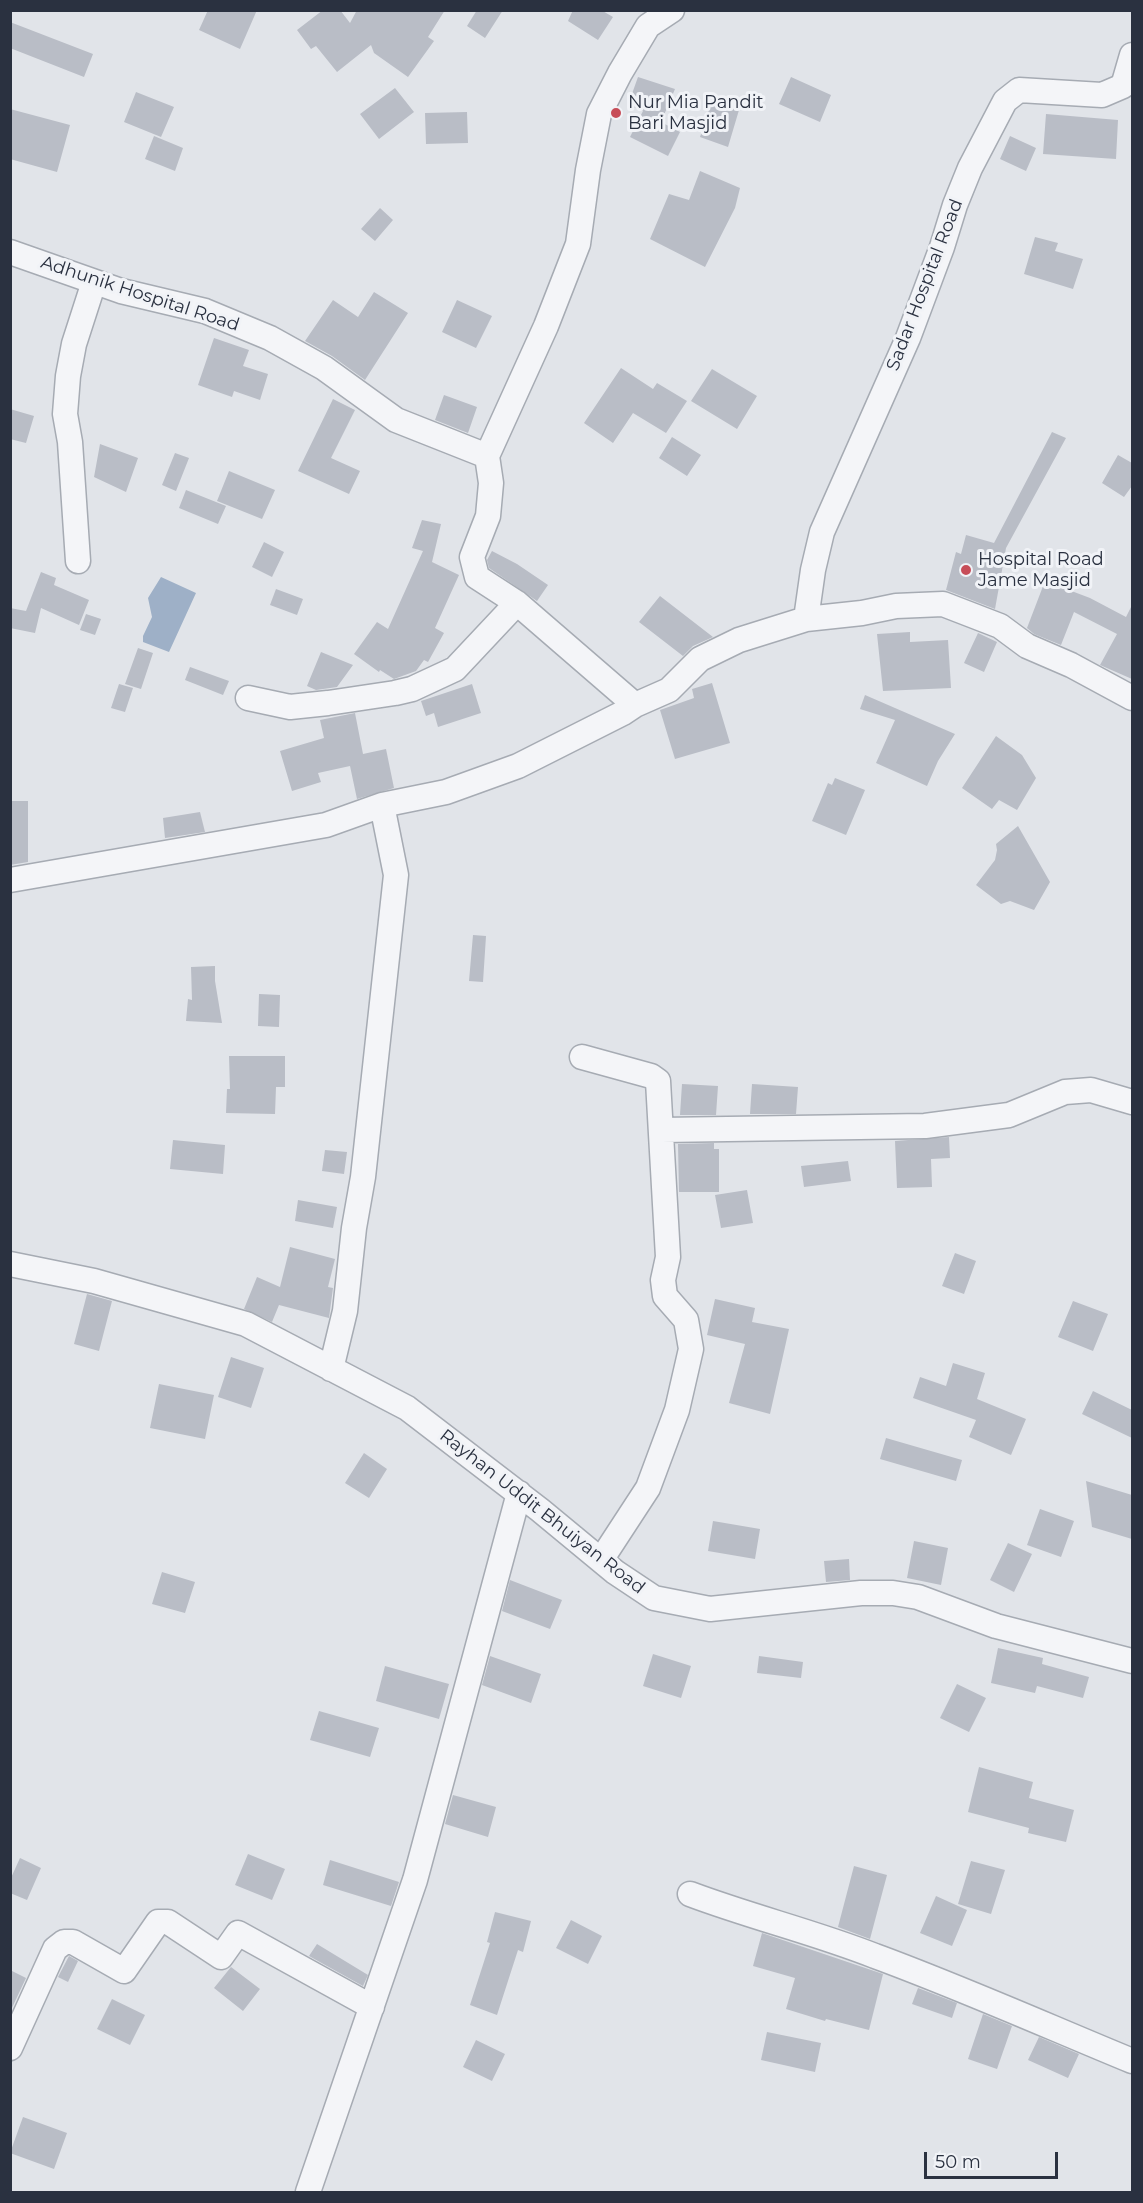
<!DOCTYPE html>
<html>
<head>
<meta charset="utf-8">
<style>
	body { margin:0 }
	#map { position:relative; width:1143px; height:2203px; overflow:hidden; background:#e1e4e9; font-family:Montserrat,sans-serif }
	canvas { display:block }
	.frame { position:absolute; inset:0; border:12px solid #2a3140; pointer-events:none }
	.scale { position:absolute; left:924px; top:2152px; width:134px; height:27px; box-sizing:border-box; border:3px solid #2a3140; border-top:0; padding-left:8px; font-size:18px; line-height:21px; white-space:nowrap; color:#2a3140; -webkit-text-stroke:4px #f1f3f7; paint-order:stroke }
</style>
</head>
<body>
<div id="map">
<canvas width="1143" height="2203"></canvas>
<div class="frame"></div>
<div class="scale">50 m</div>
</div>
<script>
const ctx = document.querySelector('canvas').getContext('2d');
ctx.lineJoin = 'round';
function fillPath(path, color) {
  ctx.fillStyle = color;
  ctx.fill(path, 'evenodd');
}
function trace(path, color, width, dash) {
  ctx.strokeStyle = color;
  ctx.lineWidth = width;
  ctx.lineCap = dash ? 'butt' : 'round';
  ctx.setLineDash(dash || []);
  ctx.stroke(path);
}
function write(font, color, halo, rows, align = 'center') {
  ctx.font = font + ' Montserrat,sans-serif';
  ctx.lineWidth = 6;
  ctx.setLineDash([]);
  ctx.textBaseline = 'middle';
  ctx.strokeStyle = halo;
  ctx.fillStyle = color;
  for (const [text, x, y, turn = 0] of rows) {
    ctx.save();
    ctx.translate(x, y);
    ctx.rotate((+turn || 0) * Math.PI / 180);
    ctx.textAlign = isNaN(turn) ? turn : align;
    if (halo) ctx.strokeText(text, 0, 0);
    ctx.fillText(text, 0, 0);
    ctx.restore();
  }
}
const water = new Path2D(`
	M161 577 196 593 169 652 143 642V636L152 617 148 598Z`);
const building = new Path2D(`
	M208 10H257L240 49 199 30Z
	M323 10H340L350 23 357 10H445L428 37 434 41 408 77 374 53 371 45 337 72 316 46 311 49 297 30Z
	M477 10H503L485 38 467 26Z
	M573 10H601L613 17 598 40 568 21Z
	M10 22 93 54 84 77 10 48Z
	M638 77 675 89 661 122 680 132 668 156 630 137 643 111 628 105Z
	M791 77 831 95 820 122 779 104Z
	M395 88 414 112 379 139 360 114Z
	M136 92 174 107 161 137 124 122Z
	M711 104 739 110 728 147 700 137Z
	M10 109 70 125 57 172 10 159Z
	M467 112 468 143 426 144 425 113Z
	M1046 114 1118 120 1116 159 1043 154Z
	M154 136 183 148 175 171 145 159Z
	M1010 136 1036 148 1026 171 1000 159Z
	M700 171 740 188 735 208 705 267 650 239 669 194 689 200Z
	M380 208 393 220 375 241 361 229Z
	M1035 237 1058 243 1055 251 1083 259 1073 289 1024 274Z
	M374 292 408 313 365 380 332 356 305 341 333 300 358 317Z
	M457 300 492 316 476 348 442 332Z
	M214 338 249 350 243 366 268 374 260 400 234 391 232 397 198 385Z
	M621 368 653 389 657 383 687 401 666 433 633 413 613 443 584 423Z
	M712 369 757 396 737 429 691 401Z
	M444 395 477 407 468 433 435 420Z
	M333 399 355 410 331 458 360 471 349 494 298 471Z
	M10 409 34 416 26 443 10 439Z
	M1052 432 1066 438 1006 548 995 609 946 590 956 552 961 554 966 535 994 543Z
	M672 437 701 455 687 476 659 458Z
	M100 444 138 458 126 492 94 477Z
	M175 453 189 458 176 491 162 485Z
	M1118 455 1132 463V486L1124 497 1102 483Z
	M229 471 275 490 262 519 217 501Z
	M186 490 226 506 218 524 179 508Z
	M422 520 441 524 432 562 459 575 435 628 444 633 428 662 424 660 416 671 394 679 380 670 379 672 354 654 377 622 388 629 423 551 412 548Z
	M264 542 284 552 272 577 252 567Z
	M492 551 517 564 548 585 537 601 489 568 487 560Z
	M41 572 56 578 54 585 89 600 79 625 41 608 35 633 10 628V608L26 611Z
	M1045 581 1090 598 1126 617 1132 605V679L1100 665 1117 634 1074 612 1061 645 1034 634 1027 628Z
	M276 589 303 599 297 615 270 605Z
	M660 596 713 637 693 646 683 656 639 622Z
	M86 614 101 619 95 635 80 630Z
	M910 632V642L948 640 951 688 883 691 877 634Z
	M978 633 997 642 984 672 964 663Z
	M138 648 153 653 141 689 125 684Z
	M321 652 353 665 337 687 316 690 307 686Z
	M190 667 229 681 223 695 185 680Z
	M712 683 730 743 675 759 660 710 694 698 692 689Z
	M119 684 133 688 125 712 111 708Z
	M472 684 481 713 438 727 434 713 426 716 421 701Z
	M865 695 955 734 938 761 927 786 876 763 895 720 860 709Z
	M355 713 363 754 386 749 394 788 357 799 350 766 318 773 321 782 292 791 280 751 324 738 320 720Z
	M996 736 1022 755 1036 778 1017 810 999 800 992 809 962 788Z
	M835 778 865 790 846 835 812 821 828 783 832 785Z
	M10 801H28V862L10 865Z
	M200 812 205 832 165 838 163 818Z
	M1018 826 1050 882 1034 910 1010 901 1001 904 976 885 995 860 997 850 996 844Z
	M473 935 486 936 483 982 469 981Z
	M215 966V981L222 1023 186 1021 188 999 192 1000 191 967Z
	M259 994 280 995 279 1027 258 1026Z
	M229 1056H285V1087H276L275 1114 226 1113 227 1089H230Z
	M682 1084 718 1086 716 1115H680Z
	M752 1084 798 1087 796 1114H750Z
	M949 1137 950 1158 931 1159 932 1187 897 1188 895 1141Z
	M173 1140 225 1145 223 1174 170 1169Z
	M714 1143V1149H719V1192H679L678 1144Z
	M325 1150 347 1152 344 1174 322 1171Z
	M848 1161 851 1181 804 1187 801 1166Z
	M747 1190 753 1223 721 1228 715 1195Z
	M298 1200 337 1207 333 1228 295 1221Z
	M290 1247 335 1259 328 1287 333 1288 329 1318 279 1305 272 1322 244 1309 257 1277 280 1287Z
	M955 1253 976 1261 964 1294 942 1286Z
	M87 1294 112 1301 99 1351 74 1344Z
	M715 1299 755 1308 752 1322 789 1329 770 1414 729 1403 745 1344 707 1335Z
	M1073 1301 1108 1314 1093 1351 1058 1337Z
	M231 1357 264 1368 251 1408 218 1397Z
	M953 1363 985 1373 977 1399 1026 1419 1011 1455 969 1437 976 1420 913 1398 920 1377 946 1386Z
	M159 1384 214 1395 205 1439 150 1428Z
	M1093 1391 1132 1410V1438L1082 1414Z
	M886 1438 962 1460 956 1481 880 1459Z
	M364 1453 387 1469 369 1498 345 1483Z
	M1086 1481 1132 1495V1539L1092 1527Z
	M1040 1509 1074 1521 1061 1557 1027 1545Z
	M713 1521 760 1529 755 1559 708 1551Z
	M914 1541 948 1548 941 1585 907 1578Z
	M1008 1543 1032 1554 1014 1592 990 1580Z
	M849 1559 850 1580 826 1582 824 1561Z
	M162 1572 195 1582 185 1613 152 1604Z
	M510 1580 562 1600 550 1629 502 1611Z
	M998 1648 1043 1658 1042 1664 1089 1677 1083 1698 1037 1686 1035 1693 991 1683Z
	M653 1654 691 1666 681 1698 643 1686Z
	M490 1656 541 1674 531 1703 482 1685Z
	M759 1656 803 1662 801 1678 757 1673Z
	M385 1666 449 1684 439 1719 376 1701Z
	M957 1684 986 1698 969 1732 940 1718Z
	M319 1711 379 1728 370 1757 310 1740Z
	M979 1767 1033 1782 1029 1798 1074 1810 1066 1842 1028 1833 1029 1828 968 1812Z
	M453 1795 496 1807 488 1837 445 1824Z
	M248 1854 285 1869 272 1900 235 1885Z
	M20 1858 41 1868 27 1900 10 1893V1880Z
	M330 1860 399 1882 391 1906 323 1885Z
	M971 1861 1005 1870 991 1914 958 1904Z
	M854 1866 887 1875 870 1939 838 1927Z
	M936 1896 967 1910 952 1946 920 1933Z
	M495 1912 531 1921 523 1952 518 1950 497 2015 470 2005 490 1943 487 1942Z
	M571 1920 602 1936 588 1964 556 1948Z
	M762 1933 883 1974 869 2030 826 2019 825 2021 786 2009 795 1978 753 1966Z
	M317 1944 368 1975 363 1986 309 1956Z
	M69 1956 78 1961 68 1982 58 1977Z
	M231 1967 260 1989 243 2011 214 1988Z
	M10 1970 26 1978 10 2012Z
	M918 1988 957 2003 952 2018 912 2004Z
	M112 1999 145 2015 130 2045 97 2029Z
	M983 2014 1012 2026 997 2069 968 2059Z
	M767 2032 821 2043 815 2072 761 2060Z
	M1039 2037 1079 2054 1068 2078 1028 2060Z
	M476 2040 505 2054 492 2081 463 2067Z
	M23 2117 67 2133 54 2169 10 2153Z`);
const minor = new Path2D(`
	M10 252 121 291 205 311 270 338 324 368 396 420 487 456 491 483 488 516 472 557 477 577 517 603 635 705 669 690 700 659 739 640 806 619 862 613 896 606 943 604 1000 626 1027 646 1071 665 1132 698
	M487 456 546 326 578 244 588 170 599 114 620 73 648 26 672 10
	M78 561 70 442 65 414 68 376 74 344 94 282
	M806 619 813 570 822 532 908 338 942 247 955 205 970 168 1005 101 1019 90 1102 95 1123 86 1132 55
	M248 698 290 707 328 703 395 693 412 689 455 669 517 603
	M10 880 326 825 382 805 446 792 518 766 623 713 635 705
	M582 1057 651 1076 658 1081 668 1257 663 1280 665 1296 686 1320 691 1349 677 1410 648 1488 601 1560
	M662 1130 925 1126 1009 1115 1065 1092 1091 1090 1132 1102
	M10 1264 94 1281 246 1324 407 1408 540 1510 615 1572 654 1598 710 1609 861 1593H893L918 1597 996 1626 1132 1661
	M331 1369 345 1311 354 1228 363 1177 396 875 382 805
	M690 1894C751 1917 814 1932 875 1956 962 1988 1047 2026 1132 2061
	M10 2048 55 1949 64 1942H73L124 1971 158 1922H168L221 1957 238 1933 372 2007
	M308 2192 415 1880 519 1493`);
const markers = [
	[616,113,6,"#c74d58"],
	[966,570,6,"#c74d58"]
];
const poiNames = [
	["Nur Mia Pandit",628,103],
	["Bari Masjid",628,124],
	["Hospital Road",978,560],
	["Jame Masjid",978,581]
];
const streetNames = [
	["Sadar Hospital Road",925,285,-69],
	["Adhunik Hospital Road",140,294,18],
	["Rayhan Uddit Bhuiyan Road",542,1512,38]
];
fillPath(water, '#9eb0c7');
fillPath(building, '#b9bdc6');
trace(minor, '#a6abb3', 27);
trace(minor, '#f4f5f8', 24);
for (const [x, y, r, color] of markers) {
  const dot = new Path2D();
  dot.arc(x, y, r, 0, 2 * Math.PI);
  ctx.fillStyle = color;
  ctx.fill(dot);
  trace(dot, '#f1f3f7', 2);
}
write('18px', '#2a3140', '#f1f3f7', poiNames, 'left');
write('18px', '#2a3140', '#f1f3f7', streetNames);
</script>
</body>
</html>
